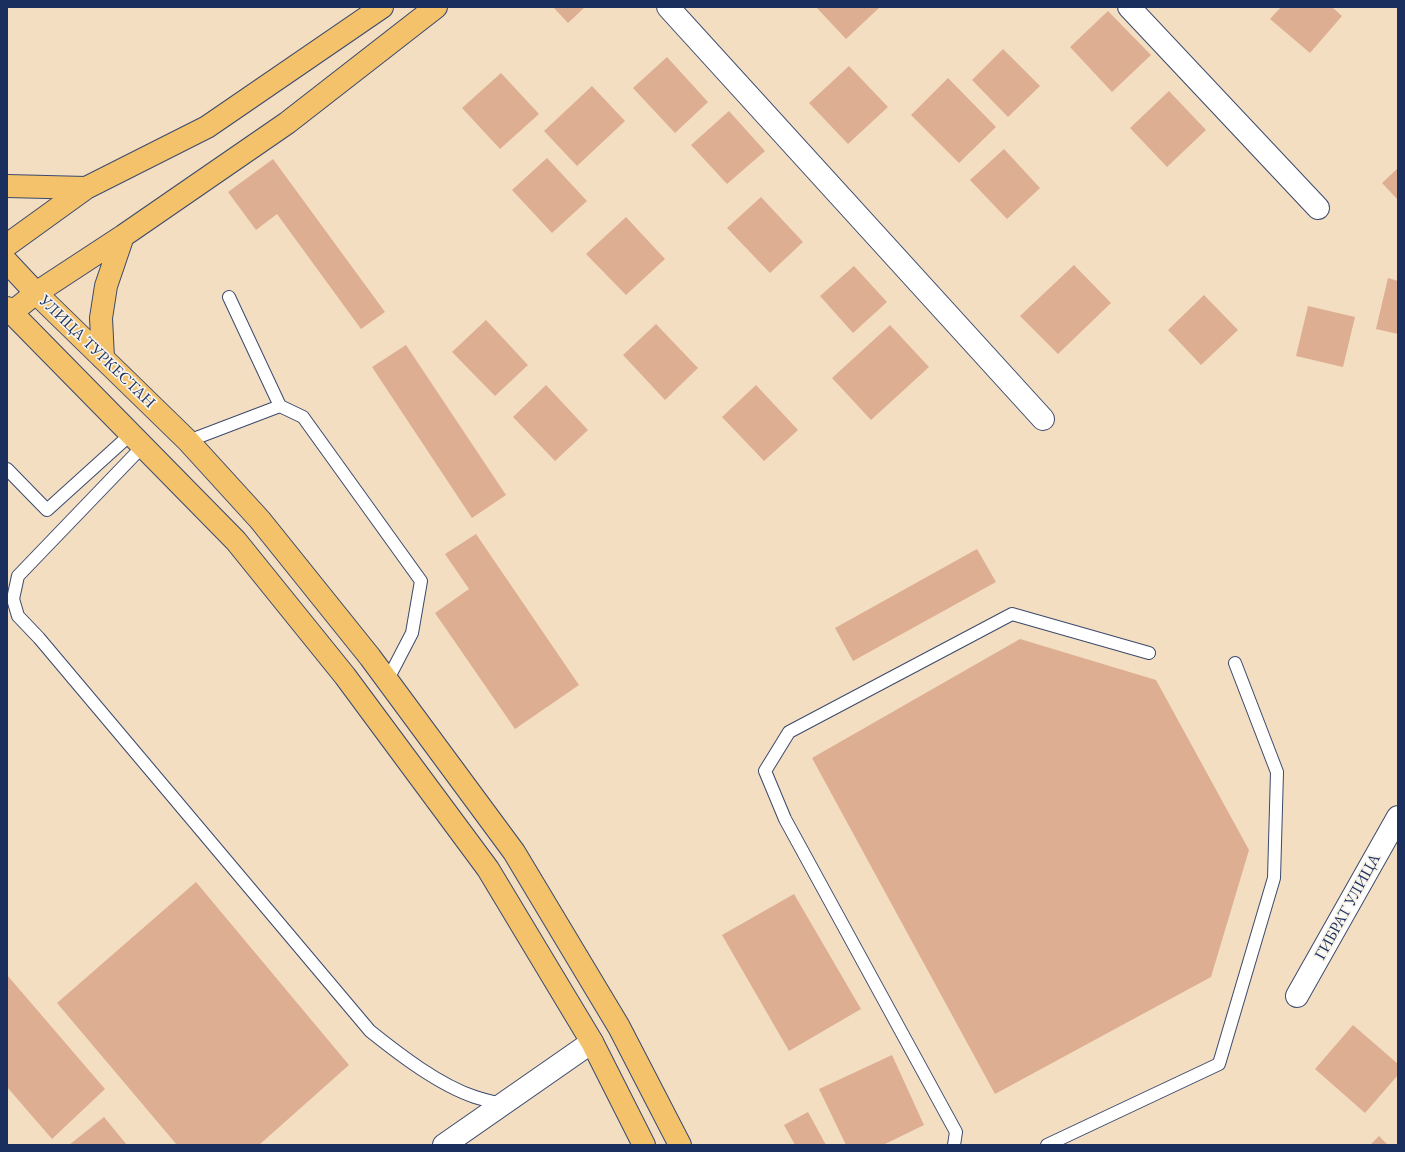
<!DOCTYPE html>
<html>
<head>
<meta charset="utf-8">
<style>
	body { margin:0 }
	#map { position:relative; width:1405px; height:1152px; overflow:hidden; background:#f3dec1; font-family:"EB Garamond",serif }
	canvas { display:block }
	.frame { position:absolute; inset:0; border:8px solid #1b2f5e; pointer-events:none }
</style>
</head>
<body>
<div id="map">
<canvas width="1405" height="1152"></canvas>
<div class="frame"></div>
</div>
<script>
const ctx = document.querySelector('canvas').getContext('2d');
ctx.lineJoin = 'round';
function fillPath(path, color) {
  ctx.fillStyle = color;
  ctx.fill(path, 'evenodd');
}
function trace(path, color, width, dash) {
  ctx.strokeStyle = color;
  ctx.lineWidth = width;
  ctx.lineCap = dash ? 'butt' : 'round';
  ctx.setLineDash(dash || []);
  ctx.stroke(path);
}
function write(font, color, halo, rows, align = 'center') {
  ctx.font = font + ' "EB Garamond",serif';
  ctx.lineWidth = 3.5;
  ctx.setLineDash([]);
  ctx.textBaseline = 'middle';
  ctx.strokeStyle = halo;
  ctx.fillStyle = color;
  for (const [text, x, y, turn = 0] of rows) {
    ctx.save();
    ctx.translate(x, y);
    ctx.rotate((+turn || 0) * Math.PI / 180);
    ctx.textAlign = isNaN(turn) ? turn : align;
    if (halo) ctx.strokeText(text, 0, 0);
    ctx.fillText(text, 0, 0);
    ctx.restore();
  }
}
const building = new Path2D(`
	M553 7H585L568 23Z
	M816 7H880L846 39Z
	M1281 7H1332L1342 16 1310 53 1270 19Z
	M1108 11 1151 55 1112 92 1070 47Z
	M1003 49 1040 86 1008 117 972 80Z
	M667 57 708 102 675 133 633 88Z
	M849 66 888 107 848 144 809 103Z
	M501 73 539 114 500 149 462 108Z
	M948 78 996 127 959 163 911 115Z
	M592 86 625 121 577 166 544 131Z
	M1169 91 1206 130 1167 167 1130 128Z
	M729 111 765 151 727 184 691 145Z
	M1004 149 1040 188 1007 219 970 180Z
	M547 158 587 201 552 233 512 190Z
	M273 159 385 312 361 329 277 214 256 230 228 192Z
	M1398 168V200L1382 183Z
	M761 197 803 242 770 273 727 228Z
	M626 217 665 259 626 295 586 254Z
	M1074 265 1111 303 1058 354 1020 316Z
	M854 266 887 302 853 333 820 296Z
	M1388 278 1398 281V334L1376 329Z
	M1204 295 1238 330 1201 365 1168 330Z
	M1308 306 1355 317 1343 367 1296 356Z
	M486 320 528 365 495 396 452 352Z
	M656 324 698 368 665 400 623 355Z
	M890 325 929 367 871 420 832 378Z
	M406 345 506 495 472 518 372 367Z
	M546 385 588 430 555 461 513 417Z
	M756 385 798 430 764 461 722 417Z
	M476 534 579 685 515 729 435 613 469 589 445 554Z
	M977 549 996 582 853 661 835 628Z
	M1020 639 1156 680 1249 850 1211 977 995 1094 812 758Z
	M196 882 349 1065 259 1145H177L57 1003Z
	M794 894 861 1009 789 1051 722 935Z
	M7 975 105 1089 52 1139 7 1087Z
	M1353 1025 1398 1064V1075L1365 1113 1315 1069Z
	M892 1055 924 1125 883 1145H846L819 1089Z
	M808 1112 826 1145H795L784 1125Z
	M104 1117 127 1145H69Z
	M1379 1136 1388 1145H1370Z`);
const service = new Path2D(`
	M229 297 280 406
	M188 441 280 406 303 417 421 581 412 633 387 681
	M143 446 18 576 13 599 18 616 39 638 370 1031C400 1055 439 1085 475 1097 484 1100 493 1102 502 1104
	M7 469 47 510 131 434
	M954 1145 956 1132 785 819 765 771 789 732 1012 614 1149 653
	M1047 1145 1219 1064 1274 878 1277 772 1235 663`);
const minor = new Path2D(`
	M668 7 1043 419
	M1129 7 1318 208
	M1297 996 1398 817
	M444 1145 592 1042`);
const primary = new Path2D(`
	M7 186 86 188
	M7 245 86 188 207 127 382 7
	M11 313 36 293 123 236 287 123 436 7
	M103 358 101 318 106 286 123 236`);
const trunk = new Path2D(`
	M7 262 36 293 188 441 260 520 370 657 514 852 619 1027 680 1145
	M7 308 236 541 345 676 488 869 592 1042 644 1145`);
const streetNames = [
	["УЛИЦА ТУРКЕСТАН",97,352,44],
	["ГИБРАТ УЛИЦА",1348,907,-61]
];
fillPath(building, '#deae93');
trace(service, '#3b496d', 14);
trace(minor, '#3b496d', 24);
trace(primary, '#3b496d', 24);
trace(trunk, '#3b496d', 24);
trace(service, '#fff', 12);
trace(minor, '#fff', 22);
trace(primary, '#f3c26a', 22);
trace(trunk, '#f3c26a', 22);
write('16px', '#1b2f5e', '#f7f3e8', streetNames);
</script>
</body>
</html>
